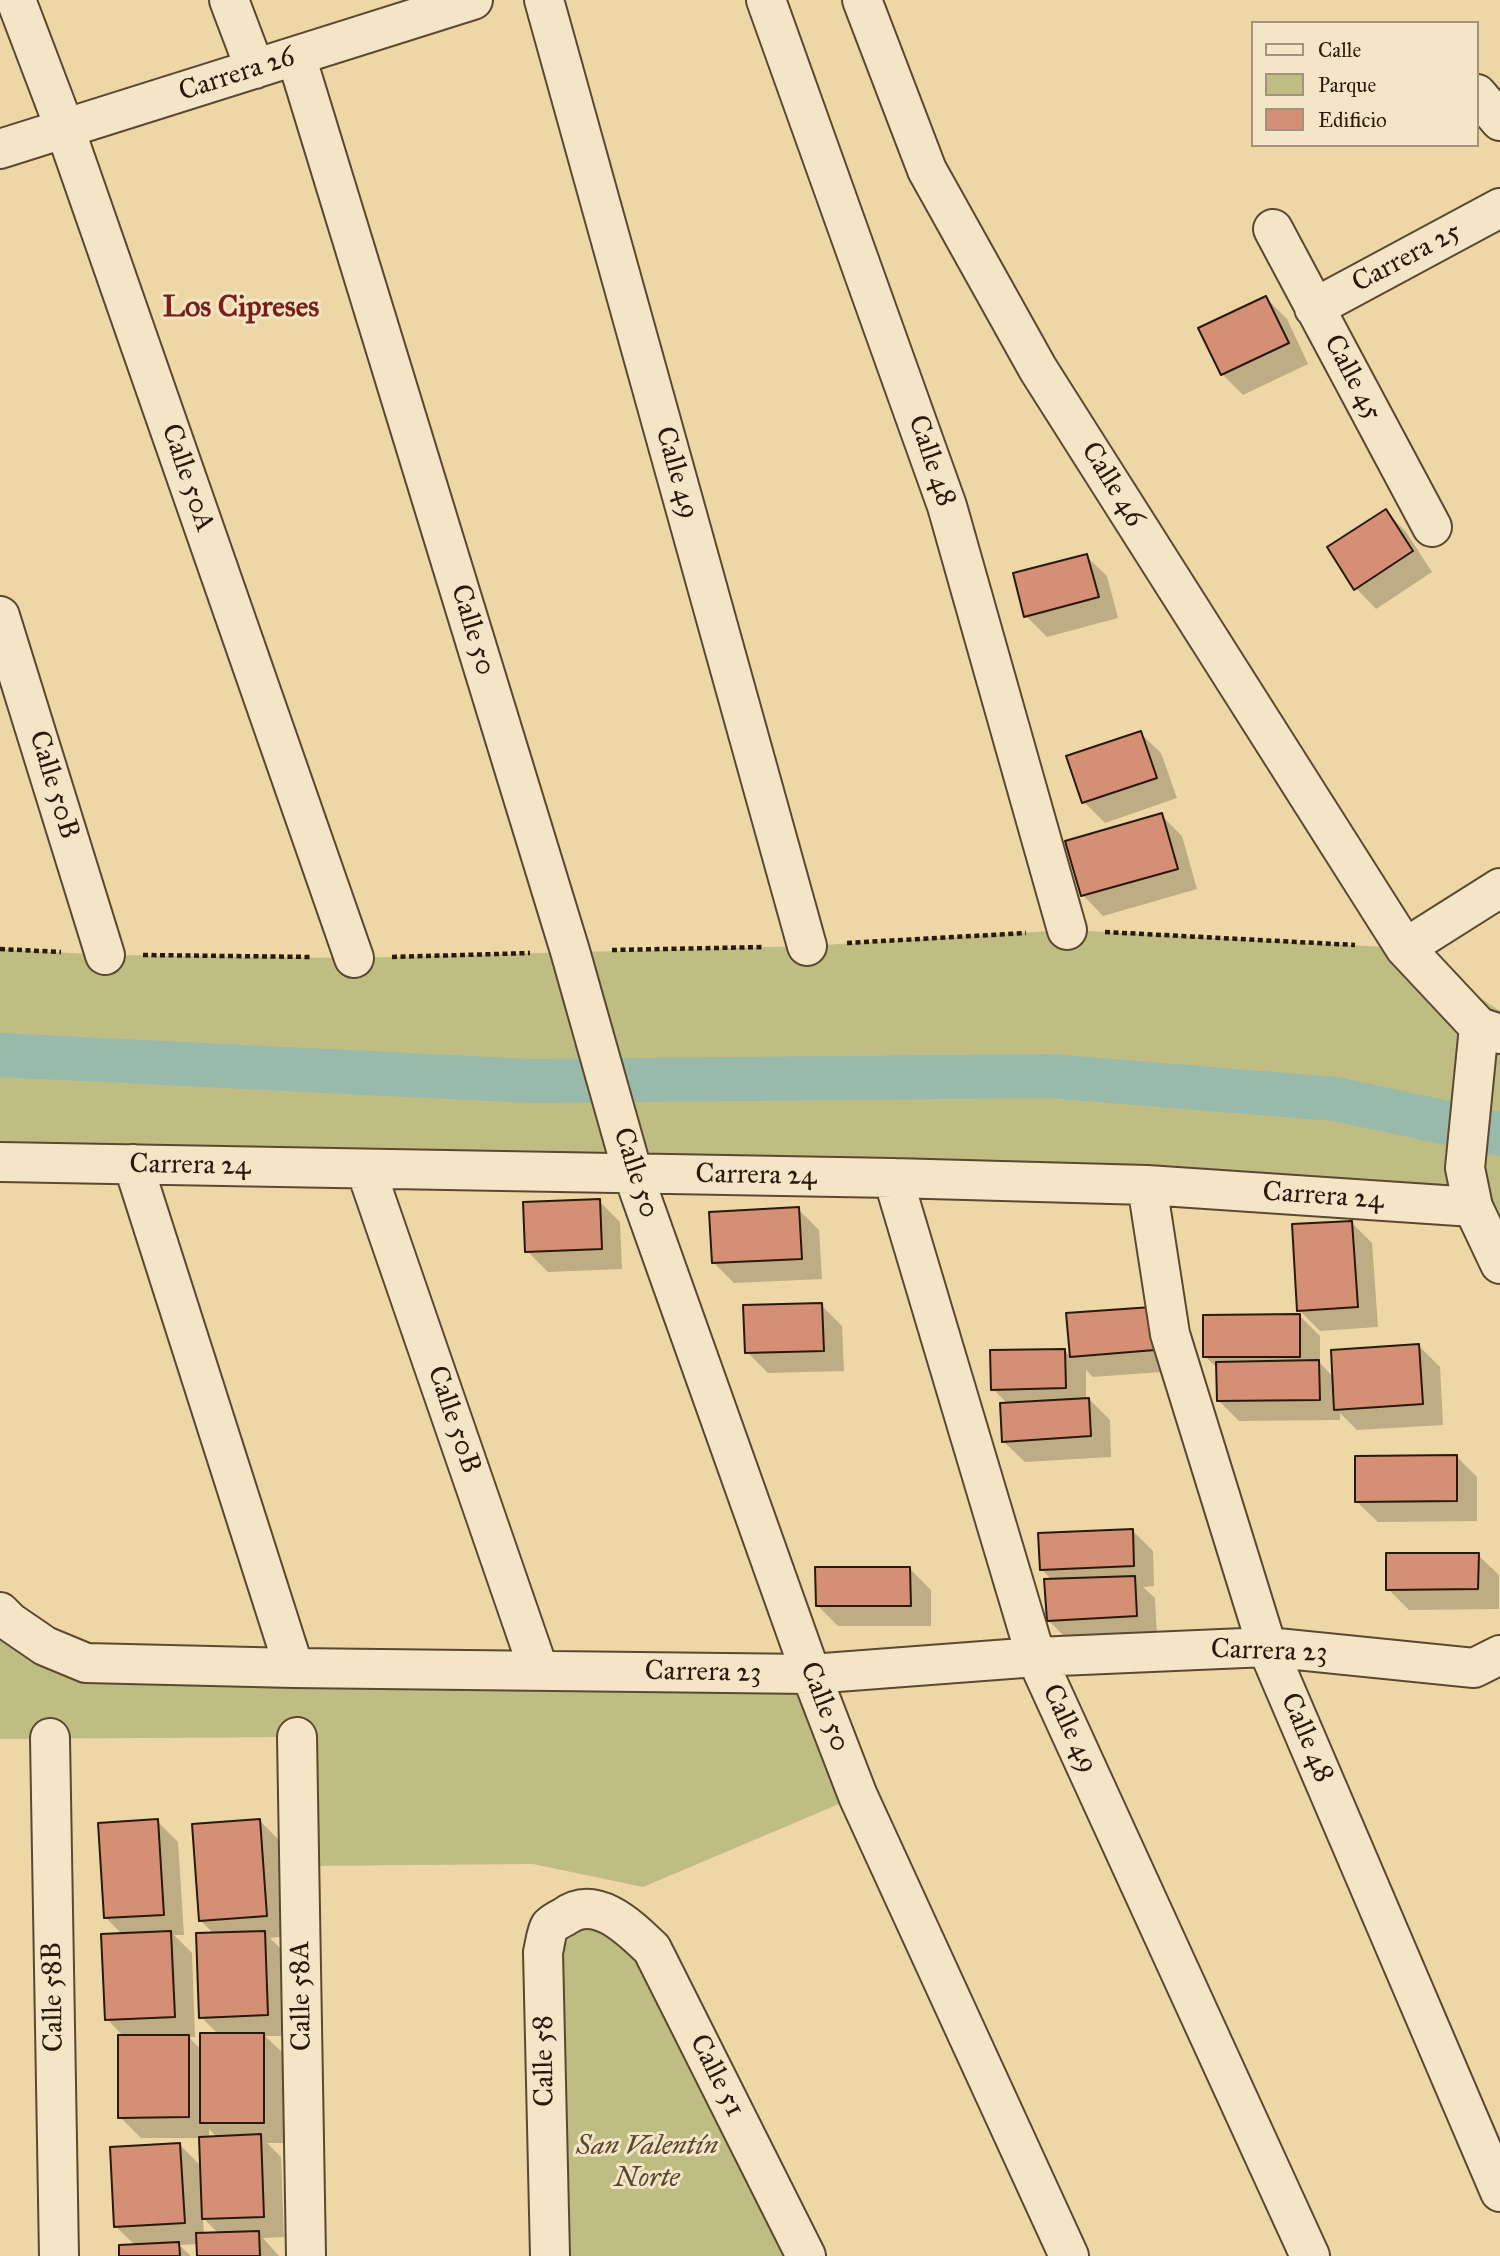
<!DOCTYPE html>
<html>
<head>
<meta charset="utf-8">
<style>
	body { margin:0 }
	#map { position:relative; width:1500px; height:2256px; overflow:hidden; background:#eed7a7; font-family:"IM FELL Great Primer",serif }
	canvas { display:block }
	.legend { position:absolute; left:1251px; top:21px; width:228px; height:126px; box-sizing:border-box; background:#f4e5c6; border:2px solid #a3937a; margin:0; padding:9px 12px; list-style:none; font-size:21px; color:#2a1908 }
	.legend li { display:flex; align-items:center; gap:14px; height:35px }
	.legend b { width:35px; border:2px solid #a3937a }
</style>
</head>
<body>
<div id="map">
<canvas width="1500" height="2256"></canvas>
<ul class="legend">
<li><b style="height:9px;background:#f4e5c6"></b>Calle</li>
<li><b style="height:19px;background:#bfbd83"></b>Parque</li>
<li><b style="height:19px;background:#d58f75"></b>Edificio</li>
</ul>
</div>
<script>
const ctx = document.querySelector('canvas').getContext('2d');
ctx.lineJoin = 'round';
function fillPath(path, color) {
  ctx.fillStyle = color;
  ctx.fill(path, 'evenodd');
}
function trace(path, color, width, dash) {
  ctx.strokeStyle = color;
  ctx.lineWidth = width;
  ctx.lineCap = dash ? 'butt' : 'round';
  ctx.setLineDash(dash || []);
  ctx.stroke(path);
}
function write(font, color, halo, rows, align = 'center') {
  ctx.font = font + ' "IM FELL Great Primer",serif';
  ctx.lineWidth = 6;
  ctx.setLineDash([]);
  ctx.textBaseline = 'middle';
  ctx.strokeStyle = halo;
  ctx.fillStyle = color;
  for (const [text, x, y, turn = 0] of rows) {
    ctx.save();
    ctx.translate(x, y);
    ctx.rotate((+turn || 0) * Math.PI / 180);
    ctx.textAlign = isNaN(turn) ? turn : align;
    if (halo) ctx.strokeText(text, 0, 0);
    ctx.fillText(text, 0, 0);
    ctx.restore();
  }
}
const green = new Path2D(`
	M1067 930 1405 948 1500 1011V1264L1473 1207 0 1159V949L105 955 354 958 807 946Z
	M0 1622 86 1663 811 1674 858 1796 643 1887 533 1864 299 1866 296 1737 0 1739Z
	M550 1926 630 1928 801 2256H554Z`);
const shadow = new Path2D(`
	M1266 298 1287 319 1308 364 1243 395 1222 374Z
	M1386 511 1406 532 1432 572 1376 609 1356 588Z
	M1086 556 1107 576 1118 618 1047 637 1026 616Z
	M1140 733 1161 753 1177 798 1105 823 1084 802Z
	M1161 815 1182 836 1197 889 1103 916 1083 895Z
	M599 1201 620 1222 622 1269 548 1272 527 1251Z
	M798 1209 819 1230 822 1279 734 1283 713 1262Z
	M1351 1222 1372 1243 1378 1327 1320 1331 1299 1310Z
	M821 1305 842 1326 844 1371 768 1373 747 1352Z
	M1151 1309 1175 1371 1093 1377 1086 1370V1400L1089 1399 1110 1420 1111 1457 1025 1462 1004 1442 1008 1404 993 1389 1065 1351 1072 1358 1068 1315Z
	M1299 1315 1320 1336V1363L1334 1378 1419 1346 1440 1367 1443 1425 1357 1430 1340 1413V1420L1239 1421 1218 1400V1369L1205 1356Z
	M1456 1456 1477 1477V1521L1378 1522 1357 1502Z
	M1132 1530 1153 1551 1154 1586 1143 1587 1155 1598 1157 1637 1069 1641 1048 1620 1052 1580 1041 1569Z
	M1478 1555 1499 1575V1609L1409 1610 1388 1589Z
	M910 1569 931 1590V1626H838L818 1606Z
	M259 1820 280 1841 287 1936 270 1938 285 1953 288 2036H265L285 2055 284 2143H267L281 2157 284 2237 263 2238 279 2256H199L198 2244 179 2245 191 2256H121L136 2246 115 2226 180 2145 202 2167 201 2138H141L120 2117 124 2037 107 2019 123 1935 106 1918 157 1821 178 1842 184 1935H174L192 1953 195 2037H189L202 2051 219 2035 201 2017 214 1934 200 1920ZM209 2129 218 2138H209ZM203 2218 219 2234H204Z`);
const canal = new Path2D(`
	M0 1055 531 1081 1049 1076 1335 1099 1500 1134`);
const building = new Path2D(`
	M1266 296 1289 343 1221 375 1198 328Z
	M1386 509 1413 551 1354 590 1327 547Z
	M1087 554 1099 597 1024 617 1013 573Z
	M1141 731 1157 778 1082 803 1066 756Z
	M1162 813 1178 869 1081 896 1065 841Z
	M600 1199 602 1249 525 1252 523 1202Z
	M799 1207 802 1259 712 1263 709 1212Z
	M1352 1221 1358 1307 1297 1311 1292 1224Z
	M822 1303 824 1351 745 1353 743 1305Z
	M1152 1307 1155 1350 1070 1357 1066 1313Z
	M1300 1314V1357H1203V1315Z
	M1419 1344 1423 1404 1334 1410 1331 1350Z
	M1065 1349 1066 1388 991 1390 990 1350Z
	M1319 1360 1320 1400 1217 1401 1216 1362Z
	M1089 1398 1091 1436 1002 1442 1000 1403Z
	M1457 1455V1501L1355 1502V1456Z
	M1133 1529 1134 1566 1040 1570 1038 1533Z
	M1386 1553H1479L1478 1589 1386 1590Z
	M815 1567H910L911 1606H816Z
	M1135 1576 1137 1616 1047 1621 1044 1579Z
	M158 1819 164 1915 104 1918 98 1823Z
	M260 1819 267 1916 199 1921 192 1824Z
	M171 1931 175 2017 105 2020 101 1934Z
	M265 1931 268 2015 199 2018 196 1933Z
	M200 2033H264V2123H200Z
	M118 2035H189V2117L118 2118Z
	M261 2134 264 2217 202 2219 199 2137Z
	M180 2143 185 2223 114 2227 110 2147Z
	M259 2231 260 2256H197L196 2233Z
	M179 2242 180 2256H119V2245Z`);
const path = new Path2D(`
	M1105 932 1355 945
	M847 943 1026 933
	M0 949 61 952
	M612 950 764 947
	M143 955 313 957
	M392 957 530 953`);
const minor = new Path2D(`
	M16 0 65 129 354 958
	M229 0 255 69
	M544 0 807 946
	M766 0 947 506 1067 930
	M862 0 927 170 1038 369 1405 948 1479 1027 1500 1034
	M296 56 570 951 633 1174 811 1674 858 1796 1069 2256
	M1477 94 1500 121
	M0 149 473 0
	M1273 229 1432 527
	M1314 308 1500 208
	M0 616 105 955
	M1405 948 1500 888
	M0 1162 893 1178 1147 1185 1473 1207 1465 1168 1479 1027
	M133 1164 294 1668
	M366 1170 539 1671
	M893 1178 1036 1657 1310 2256
	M1147 1185 1170 1334 1267 1647 1500 2192
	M1473 1207 1500 1264
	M0 1612 10 1622 45 1646 86 1663 294 1668 811 1674 1036 1657 1267 1647 1474 1668 1500 1655
	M297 1737 306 2256
	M50 1738 59 2256
	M550 2256 543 1952C545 1945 546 1932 550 1926 553 1923 560 1919 564 1917 596 1893 630 1928 652 1949L806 2256`);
const streetNames = [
	["Carrera 26",237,75,-18],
	["Carrera 25",1407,258,-28],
	["Calle 45",1352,378,62],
	["Calle 48",931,461,71],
	["Calle 49",676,473,74],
	["Calle 50A",187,478,71],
	["Calle 46",1112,485,58],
	["Calle 50",472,630,73],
	["Calle 50B",53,785,73],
	["Carrera 24",190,1166,1],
	["Calle 50",635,1173,72],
	["Carrera 24",756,1176,1],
	["Carrera 24",1323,1197,4],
	["Calle 50B",453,1420,71],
	["Carrera 23",1269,1652,2],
	["Carrera 23",703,1673,1],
	["Calle 50",824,1707,69],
	["Calle 49",1069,1729,65],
	["Calle 48",1306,1738,67],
	["Calle 58A",302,1996,-91],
	["Calle 58B",54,1997,-91],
	["Calle 58",545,2061,-91],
	["Calle 51",716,2076,63]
];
const parkNames = [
	["San Valentín",647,2147],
	["Norte",647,2179]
];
const neighbourhoodNames = [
	["Los Cipreses",241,309]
];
fillPath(green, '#bfbd83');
fillPath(shadow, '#0003');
trace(canal, '#99b9aa', 44);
fillPath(building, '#d58f75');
trace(building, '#2a1908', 2);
trace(minor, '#5b4830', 42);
trace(path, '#2a1908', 4.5, [5, 3.5]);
trace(minor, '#f4e5c6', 38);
write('28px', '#2a1908', '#f4e5c6', streetNames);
write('italic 28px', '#574a2d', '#f4e5c6', parkNames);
write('bold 30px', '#7a1f14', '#f4e5c6', neighbourhoodNames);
</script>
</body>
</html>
